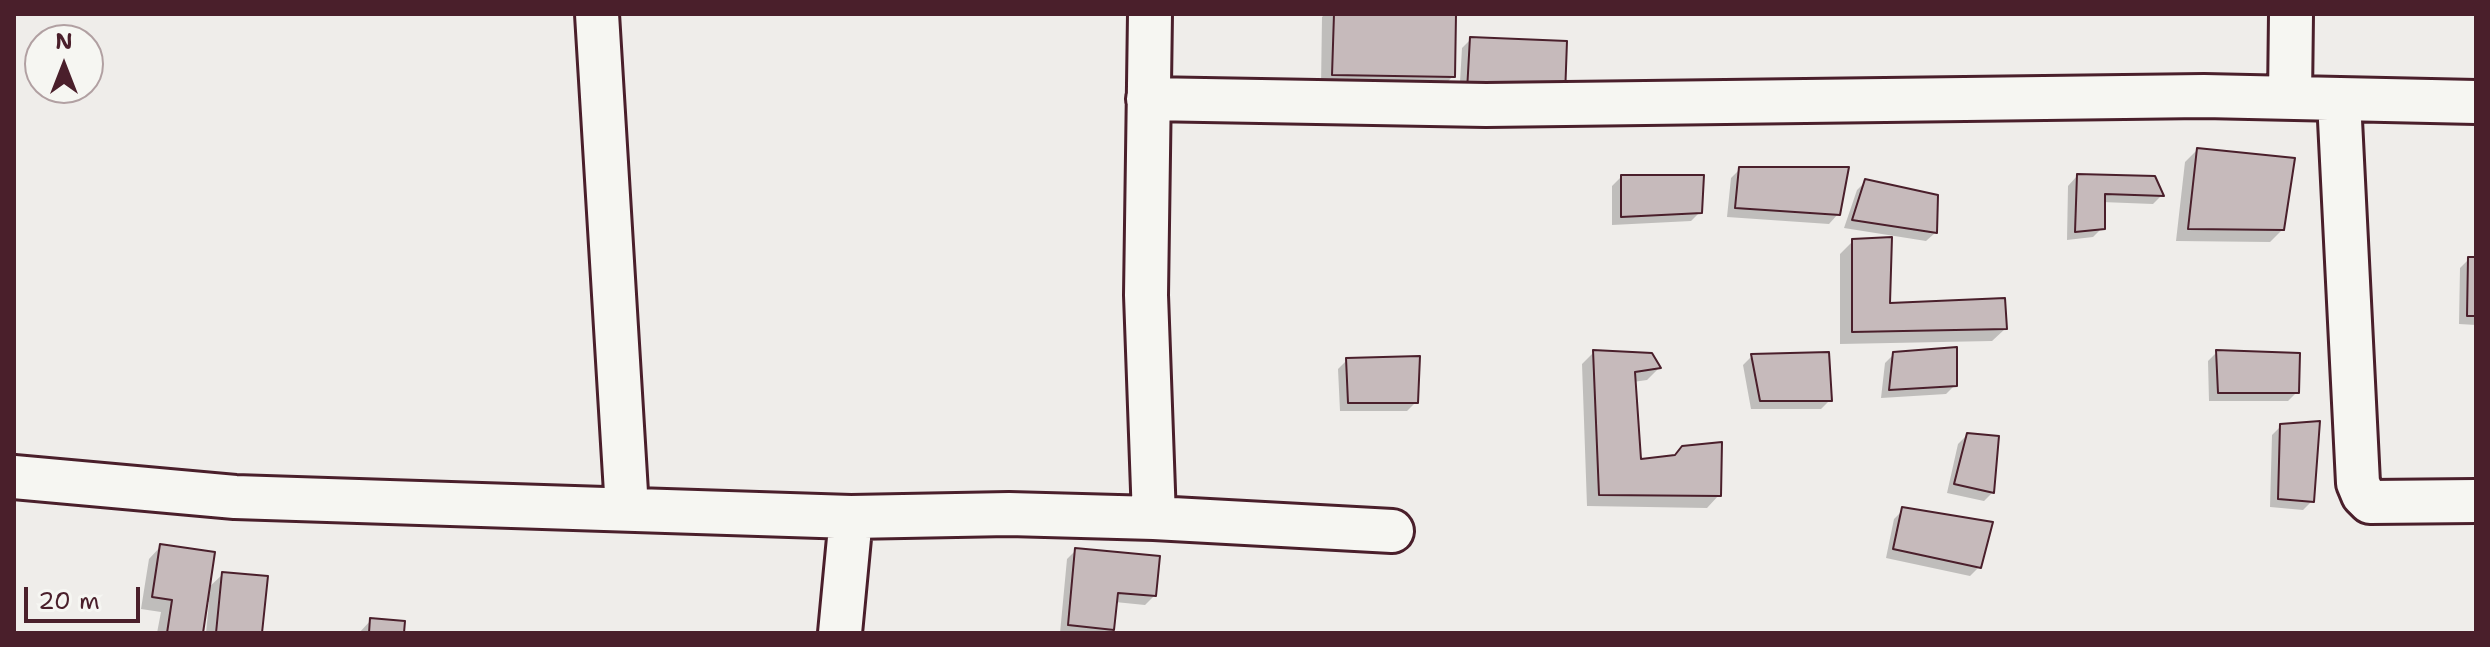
<!DOCTYPE html>
<html>
<head>
<meta charset="utf-8">
<style>
	body { margin:0 }
	#map { position:relative; width:2490px; height:647px; overflow:hidden; background:#efedea; font-family:"Shantell Sans",sans-serif }
	canvas { display:block }
	.frame { position:absolute; inset:0; border:16px solid #4a1f2b; pointer-events:none }
	.north { position:absolute; left:24px; top:24px; width:80px; height:80px; box-sizing:border-box; background:#f6f6f2; border:2px solid #b1a0a2; border-radius:50%; rotate:0deg; font-size:22px; font-weight:700; line-height:32px; text-align:center; color:#4a1f2b }
	.north::after { content:''; display:block; margin:auto; width:28px; height:36px; background:#4a1f2b; clip-path:polygon(50% 0,100% 100%,50% 72%,0 100%) }
	.scale { position:absolute; left:24px; top:587px; width:116px; height:36px; box-sizing:border-box; border:4px solid #4a1f2b; border-top:0; padding-left:10px; font-size:24px; line-height:28px; white-space:nowrap; color:#4a1f2b; -webkit-text-stroke:6px #f6f6f2; paint-order:stroke }
</style>
</head>
<body>
<div id="map">
<canvas width="2490" height="647"></canvas>
<div class="frame"></div>
<div class="north">N</div>
<div class="scale">20 m</div>
</div>
<script>
const ctx = document.querySelector('canvas').getContext('2d');
ctx.lineJoin = 'round';
function fillPath(path, color) {
  ctx.fillStyle = color;
  ctx.fill(path, 'evenodd');
}
function trace(path, color, width, dash) {
  ctx.strokeStyle = color;
  ctx.lineWidth = width;
  ctx.lineCap = dash ? 'butt' : 'round';
  ctx.setLineDash(dash || []);
  ctx.stroke(path);
}
const shadow = new Path2D(`
	M1325 14H1454L1453 76 1441 89 1321 87 1322 17Z
	M1471 39 1565 43 1459 99 1462 48Z
	M2197 150 2283 229 2270 242 2176 241 2185 162Z
	M1740 169 1838 214 1829 224 1727 217 1731 178Z
	M2077 176 2161 196 2153 204 2102 202V228L2093 237 2067 240 2068 186Z
	M1621 177 1700 212 1691 221 1612 225V186Z
	M1866 181 1935 233 1926 241 1844 228 1857 190Z
	M1853 241 1887 305 2005 329 1992 341 1840 344V254Z
	M2469 259H2476V325L2459 324 2460 268Z
	M1594 352 1659 368 1647 380 1633 382 1639 462 1719 495 1707 508 1587 506 1582 364Z
	M2217 352 2297 392 2288 401H2209L2208 361Z
	M1894 354 1955 385 1946 394 1881 398 1885 363Z
	M1752 356 1830 400 1821 409H1751L1743 365Z
	M1347 360 1416 402 1407 411H1340L1338 369Z
	M2281 426 2312 501 2303 510 2270 507 2272 435Z
	M1967 435 1993 492 1984 501 1947 493 1958 444Z
	M1903 510 1979 567 1970 576 1886 558 1894 519Z
	M161 546 207 589 223 574 260 633H206L209 602H206L201 633H157L161 612 141 609 149 559Z
	M1076 550 1154 596 1145 605 1115 602 1112 629 1108 633H1060L1067 559Z
	M371 620 402 633H359Z`);
const building = new Path2D(`
	M1334 14H1456L1455 77 1332 75Z
	M1470 37 1567 41 1565 96 1467 91Z
	M2197 148 2295 158 2284 230 2188 229Z
	M1739 167H1849L1840 215 1735 208Z
	M2077 174 2155 176 2164 196 2105 194V229L2075 232Z
	M1621 175H1704L1702 213 1621 217Z
	M1865 179 1938 195 1937 233 1852 220Z
	M1892 237 1890 303 2005 298 2007 329 1852 332V239Z
	M2468 257H2476V316H2467Z
	M1957 347V386L1889 390 1893 352Z
	M1593 350 1652 353 1661 368 1635 372 1641 459 1675 455 1682 446 1722 442 1721 496 1599 495Z
	M2216 350 2300 353 2299 393H2218Z
	M1829 352 1832 401H1760L1751 354Z
	M1420 356 1418 403H1348L1346 358Z
	M2320 421 2314 502 2278 499 2280 424Z
	M1967 433 1999 436 1994 493 1954 484Z
	M1902 507 1993 522 1981 568 1893 549Z
	M160 544 215 552 203 633H167L172 600 152 597Z
	M1075 548 1160 556 1156 596 1118 593 1114 630 1068 625Z
	M222 572 268 576 262 633H216Z
	M370 618 405 621 404 633H369Z`);
const minor = new Path2D(`
	M597 14 627 509
	M1150 14 1146 295 1154 518
	M2290 98 2291 14
	M1148 99 1486 105 2204 96 2476 102
	M2339 100 2358 483 2363 495 2370 502 2476 501
	M14 477 235 497 851 517 1009 514 1154 518 1392 531
	M840 633 851 517`);
fillPath(shadow, '#0003');
fillPath(building, '#c6babb');
trace(building, '#4a1f2b', 2);
trace(minor, '#4a1f2b', 48);
trace(minor, '#f6f6f2', 42);
</script>
</body>
</html>
